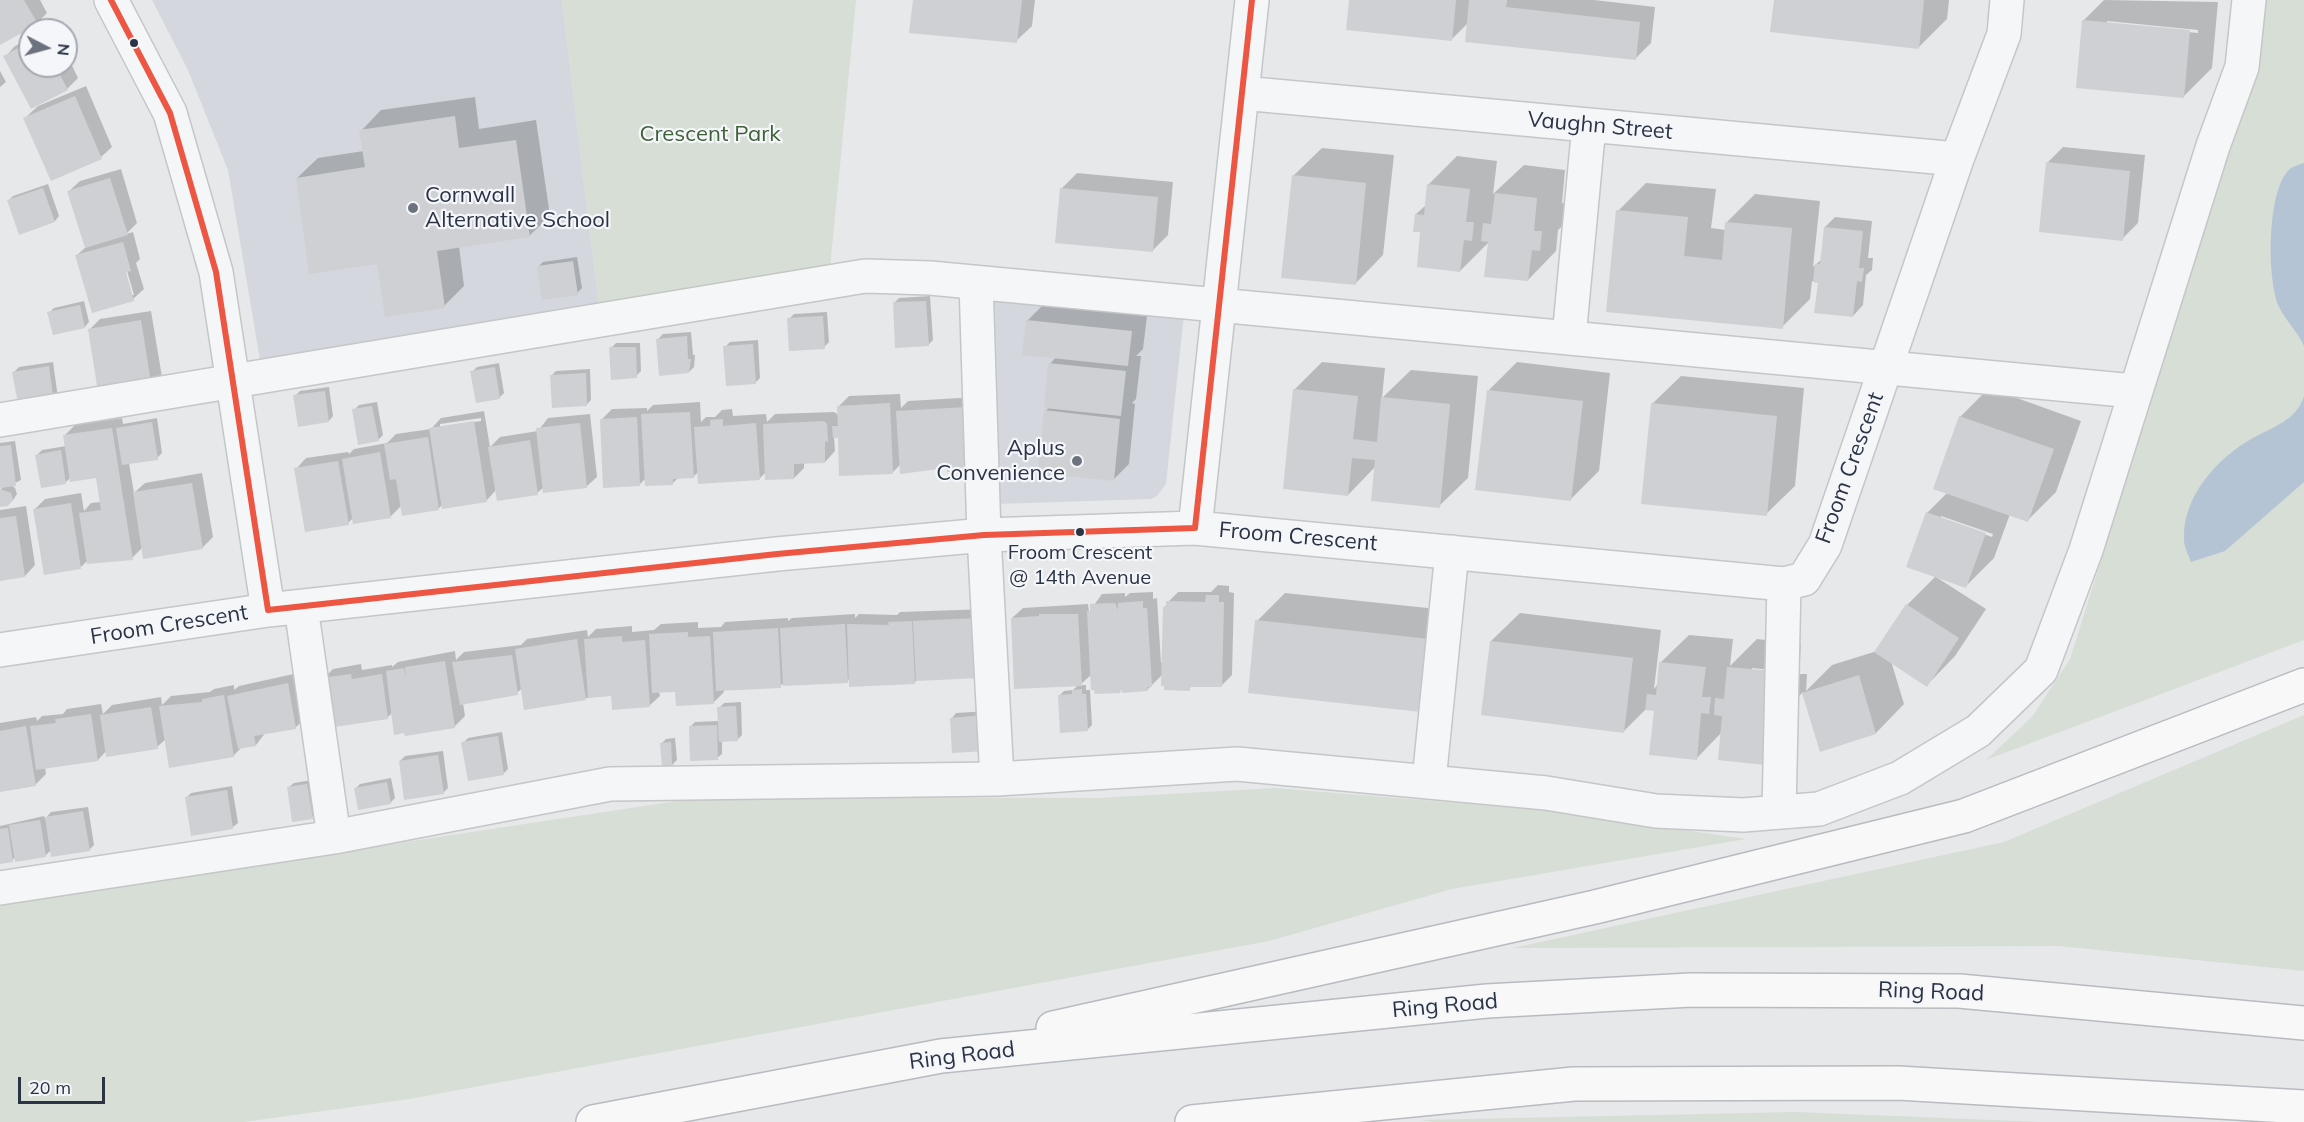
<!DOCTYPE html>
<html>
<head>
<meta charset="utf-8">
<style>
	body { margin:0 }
	#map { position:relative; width:2304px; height:1122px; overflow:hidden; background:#e6e8ea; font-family:Mulish,sans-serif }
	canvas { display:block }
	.north { position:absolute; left:18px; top:18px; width:60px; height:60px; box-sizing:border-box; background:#f4f6f9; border:2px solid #a4a8b1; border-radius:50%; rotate:96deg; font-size:16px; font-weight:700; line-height:24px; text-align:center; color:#2b3445 }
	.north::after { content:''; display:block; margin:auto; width:21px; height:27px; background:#6c737f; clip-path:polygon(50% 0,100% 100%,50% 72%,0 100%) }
	.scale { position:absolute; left:18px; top:1077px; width:87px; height:27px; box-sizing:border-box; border:3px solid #2b3445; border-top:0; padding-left:8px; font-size:18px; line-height:21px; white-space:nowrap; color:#2b3445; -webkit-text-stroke:4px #f4f6f9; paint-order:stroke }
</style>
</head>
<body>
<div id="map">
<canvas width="2304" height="1122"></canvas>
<div class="north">N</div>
<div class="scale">20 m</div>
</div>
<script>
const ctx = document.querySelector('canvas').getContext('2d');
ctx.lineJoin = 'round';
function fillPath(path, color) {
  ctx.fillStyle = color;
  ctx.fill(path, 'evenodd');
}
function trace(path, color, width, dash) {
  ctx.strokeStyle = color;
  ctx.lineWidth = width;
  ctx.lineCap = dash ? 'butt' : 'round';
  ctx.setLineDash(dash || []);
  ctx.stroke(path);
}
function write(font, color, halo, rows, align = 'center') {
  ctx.font = font + ' Mulish,sans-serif';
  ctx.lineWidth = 4.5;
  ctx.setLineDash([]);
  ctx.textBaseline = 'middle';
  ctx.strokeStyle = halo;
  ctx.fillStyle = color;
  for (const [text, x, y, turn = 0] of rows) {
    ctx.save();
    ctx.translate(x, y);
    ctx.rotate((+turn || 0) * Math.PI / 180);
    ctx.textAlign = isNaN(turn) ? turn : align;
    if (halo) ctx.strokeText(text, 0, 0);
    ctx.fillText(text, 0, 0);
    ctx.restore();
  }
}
const built = new Path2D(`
	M152 0H562L599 307 261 366 228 170 188 70Z
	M988 299 1184 314 1166 484 1157 496 1151 499 997 504Z`);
const green = new Path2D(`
	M562 0H856L830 268 599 307Z
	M2261 0H2304V640L1986 760 2032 717 2070 659 2253 77Z
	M2304 715V971L2059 946 1513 948 2004 842Z
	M1275 788 1544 810 1746 839 1452 889 1269 941 409 1099 244 1122H0V903L704 797 1100 798Z
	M1796 1112 2042 1122H1433L1420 1120Z`);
const water = new Path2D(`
	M2304 163V346C2298 332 2286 321 2279 307 2267 281 2266 187 2291 168 2295 166 2300 164 2304 163Z
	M2304 396V482L2225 551 2191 562C2189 556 2184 547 2184 540 2182 497 2217 458 2253 438 2273 427 2297 420 2304 396Z`);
const shadow = new Path2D(`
	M0 0H40L47 13 37 23 0 43Z
	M914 0H1035L1032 26 1016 41Z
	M1350 0H1594L1655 7 1651 43 1635 59 1468 23 1452 39Z
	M1775 0H1949L1947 19 1918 48Z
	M2104 0 2218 2 2212 68 2184 96 2083 21ZM2107 21 2198 30V33L2107 24Z
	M30 39V66H66V53L78 78 67 89 32 107 5 57 15 46Z
	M0 71 6 82 0 87Z
	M86 86 112 147 101 157 25 118 38 106Z
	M475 97 479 129 536 120 550 216 529 236 459 246 464 286 444 306 378 262 297 178 318 158 364 151 361 131 381 110Z
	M2063 147 2145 155 2138 223 2122 239 2048 162Z
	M1322 148 1394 155 1383 255 1355 284 1293 176Z
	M1457 156 1497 161 1493 194 1524 165 1565 170 1562 203 1569 204 1568 221 1558 230 1556 251 1528 280 1490 241 1460 271 1422 231 1416 214 1426 205 1428 185Z
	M121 169 137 223 126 234 133 232 140 259 136 263 144 289 133 299 77 255 86 247 69 191 80 181ZM125 264 134 295H131L122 265Z
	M1077 173 1173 182 1168 235 1152 251 1062 188Z
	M1646 183 1716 189 1711 228 1726 230 1727 222 1755 194 1820 201 1813 267 1822 259 1825 227 1835 217 1872 221 1868 258H1873L1872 270 1866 275 1863 305 1853 316 1819 281H1812L1810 299 1782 327 1618 211Z
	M48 184 59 216 55 221 8 201 13 196Z
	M577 257 582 288 577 293 538 267 543 262Z
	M930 296 933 340 928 345 894 303 899 298Z
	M84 301 89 322 85 327 49 313 54 308Z
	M1043 305 1147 316 1143 349 1136 356H1141L1136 399 1132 403 1135 404 1129 464 1113 480 1045 411 1050 407V364L1056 357 1027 321Z
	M151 311 162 377 152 387 90 329 100 319Z
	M827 312 829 342 824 347 789 319 794 314Z
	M691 332 693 355H695L694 367 689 372 658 339 663 334Z
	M758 340 760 378 755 383 725 347 730 342Z
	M616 343H640L641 371 636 376 611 348Z
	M53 362 58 398 54 402 14 372 19 367Z
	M1322 362 1385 368 1382 398 1411 370 1478 376 1468 478 1439 506 1376 466 1348 495 1294 390Z
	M1517 362 1610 373 1599 471 1570 500 1489 390Z
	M499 363 504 393 499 398 472 372 477 367Z
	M590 369 591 400 586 405 551 376 556 371Z
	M1681 376 1804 388 1795 486 1766 514 1652 404Z
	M329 387 333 416 329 421 295 396 300 391Z
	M1989 388 2081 421 2056 492 2028 520 2010 514 1994 558 1966 586 1936 577 1986 609 1955 656 1927 685 1891 661 1904 704 1876 733 1821 750 1803 692 1797 698 1722 732 1696 759 1656 710 1646 709 1624 731 1491 641 1520 613 1661 630 1654 689 1658 684 1660 663 1689 635 1733 639 1730 666 1757 639 1801 644 1799 674H1807L1806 691 1832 665 1877 651 1907 605 1936 576 1927 513 1948 492 1935 488 1960 417ZM1941 516 1993 534 1992 537 1941 519ZM1752 668 1781 671H1752Z
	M900 394 901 408 908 401 977 397 948 466 901 473V464L893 472 840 436 834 437 835 451 825 462H804V468L794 478 766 472 759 479 698 472 693 477H679L673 483 646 478 639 485 601 420 612 409 647 408V411L653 405 700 402 701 422 706 417H715L722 410 732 409 733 416 766 414 767 422 775 414 834 412 839 415V406L849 396Z
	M377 402 383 435 378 440 354 410 359 405Z
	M484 411 490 447 500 437 538 431 548 418 590 414 597 477 586 487H544L537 493 496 490 486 501 443 504 438 509 402 505 390 517 353 518 348 523 296 469 306 458 348 452 349 454 354 449 387 443 396 434 431 429 441 418ZM481 418V421L440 427V424Z
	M122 418 123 424 157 418 162 453 157 458 129 463 134 493 145 483 202 473 213 537 202 548 143 547 132 558 88 560 81 567 35 509 45 499 81 493 84 511 91 503 101 502 98 476 71 477 66 482 37 455 42 450 66 446 64 436 75 425Z
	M15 441 21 480 11 485 15 488 17 494 13 500 8 505H0V490L4 486 0 487V443Z
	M26 506 35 565 25 576 0 579V510Z
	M1218 585 1229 586V592L1234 593 1232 675 1221 686 1193 685 1189 689 1166 684 1163 674 1147 690 1122 689 1120 692 1092 674 1080 685H1086V690H1090L1092 725 1087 730 1059 696 1064 691 1073 690 1079 684 1012 618 1023 608 1088 604 1089 612 1102 594 1125 593V597L1130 593 1153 592V599L1157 598 1161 663H1163L1164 608 1168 602 1178 592H1211Z
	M1285 593 1456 611 1448 682 1257 621Z
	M988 609 914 683 850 678 847 681 784 683 780 686 724 689V692L713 703 676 691H659L660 696 649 706 612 695 586 698 522 688 517 693 463 703 465 716 454 727 393 712 388 717 323 679 333 669 361 664 362 670 392 665V667L398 662 455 651 456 660 464 652 521 645 527 639 587 630 588 637 596 629 632 626V632L654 630 661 624 698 622V628L721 627 725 622 788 618V621L792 618 855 614V618L859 614 897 615 900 612Z
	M298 673 306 717 295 728 266 732 256 745 242 747 233 756 166 739 157 747 107 750 98 760 45 767 46 774 35 785 0 791V723L36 717 37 721 42 716 63 714 67 709 101 704 103 714 112 705 161 697 162 705 171 696 210 692 214 689 234 685V690L239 686Z
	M741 702 742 735 737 740H722V754L717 758 690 727 695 722 719 721V708L724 703Z
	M989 711 986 750 952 718 956 713Z
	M502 732 508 769 503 774 463 743 468 738Z
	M675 738 677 760 672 765 661 744 666 739Z
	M443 751 448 788 443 793 400 761 405 756Z
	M391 778 395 798 390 803 355 789 360 784Z
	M312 780 317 813 312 817 289 787 294 783Z
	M232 786 238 823 233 827 186 798 191 793Z
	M88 807 94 845 89 850H51L45 856 16 857 12 860 0 862V826L44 816 45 819 51 812Z`);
const building = new Path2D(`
	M0 0H24L38 24 0 45Z
	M913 0H1022L1017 43 909 33Z
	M1349 0H1456L1452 41 1346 30Z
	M1469 0H1507L1506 7 1640 22 1636 60 1465 42Z
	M1774 0H1924L1919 49 1770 32Z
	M2082 20 2190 30 2184 98 2076 88Z
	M30 42V66H61L57 69 68 90 31 109 3 56Z
	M75 96 102 159 51 181 23 118Z
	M455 116 459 148 516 140 530 237 437 251 445 308 385 317 377 264 309 274 296 178 365 167 359 130Z
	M2046 162 2130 171 2123 241 2039 232Z
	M1292 175 1366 183 1356 285 1281 278Z
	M110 178 128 235 85 248 67 191Z
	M1427 184 1470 189 1466 222H1474L1472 241 1464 240 1460 272 1417 267 1420 232H1413L1415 214 1424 215Z
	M43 188 55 222 19 235 7 200Z
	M1060 188 1158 197 1153 252 1055 243Z
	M1495 193 1537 198 1534 231H1542L1540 251 1532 250 1528 281 1484 277 1488 242 1481 241 1483 223 1491 224Z
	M1616 210 1688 217 1684 256 1722 260 1725 222 1792 228 1783 329 1606 312Z
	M1824 227 1863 231 1859 268H1864L1862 282 1857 281 1853 317 1814 313 1818 283 1813 282 1815 264H1820Z
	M123 242 131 271 126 272 134 301 92 313 75 255Z
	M573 261 578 295 542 300 537 266Z
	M926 301 929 346 895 348 893 302Z
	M80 305 85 328 53 335 47 312Z
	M823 316 825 349 789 351 787 318Z
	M141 320 152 389 99 398 88 329Z
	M1026 320 1132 331 1128 366 1022 355Z
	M687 336 688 359H691L689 373 659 376 656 339Z
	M753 344 756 384 726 386 723 346Z
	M609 347H636L637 378 611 380Z
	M1048 363 1126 371 1121 416 1044 408Z
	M49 366 54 404 19 409 12 372Z
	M495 367 500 399 476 403 470 371Z
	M586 373 587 406 552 408 550 375Z
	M1293 389 1358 396 1353 439 1377 442 1381 397 1450 404 1440 508 1371 501 1375 460 1352 458 1348 496 1283 489Z
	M1487 390 1583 401 1571 501 1475 490Z
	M325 391 329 422 298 427 293 395Z
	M890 403 893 474 839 476 838 438H833L832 426H838L837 406Z
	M1651 403 1777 416 1767 516 1641 504Z
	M372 406 379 441 358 445 352 409Z
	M968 407 971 471 947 472V468L900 474 896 411Z
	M1044 410 1120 419 1114 481 1038 473Z
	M690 412 694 478 673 479V485L645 486 641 414Z
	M1959 416 2054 449 2028 522 1933 489Z
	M637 417 640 486 603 488 600 419Z
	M723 419V426L756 423 760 480 698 484 694 427 710 426V420Z
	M474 421 487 502 442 509 429 428Z
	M824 421 827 424 828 442 825 441V463L794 464V479L765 480 763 424Z
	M152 422 158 460 122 465 116 428Z
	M580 423 587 488 543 493 536 428Z
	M112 428 133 560 87 564 79 513 101 510 96 478 70 482 63 435Z
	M428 437 439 510 402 516 396 479 390 480 384 444Z
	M530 440 538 495 497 501 488 447Z
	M11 445 16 486 0 488V446Z
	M61 450 66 484 41 488 35 455Z
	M380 452 391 518 353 524 342 459Z
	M338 461 349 525 305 532 294 468Z
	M192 483 203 549 143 559 133 492Z
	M0 489 11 493 13 500 8 506 0 507Z
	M71 503 81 569 44 575 33 509Z
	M1926 512 1986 533 1966 588 1906 567Z
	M16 516 25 577 0 581V518Z
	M1206 595H1219V602H1224L1222 687H1190V691L1164 690V686H1161L1163 607H1166V601L1205 602Z
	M1143 601V608H1147L1152 687H1147L1148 691 1122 693V688L1120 693 1095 694 1094 690H1091L1087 611H1090V604L1115 603 1118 610V603Z
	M1906 604 1959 638 1927 687 1874 652Z
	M1039 614H1078L1082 686 1014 689 1011 618 1039 616Z
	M978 618 981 678 916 681 913 621Z
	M1255 620 1429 639 1421 712 1248 693Z
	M912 621 915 684 849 687 847 624 889 625 888 622Z
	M845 624 848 683 783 686 780 628Z
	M778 628 781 688 716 691 713 632Z
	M688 632V637L710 636 714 704 676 706 675 692 652 693 649 634Z
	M622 636V642L645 640 650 707 612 710 611 696 588 698 584 639Z
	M577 639 586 700 524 710 515 649Z
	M1490 641 1633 658 1624 733 1481 715Z
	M512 655 518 695 460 705 452 662Z
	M445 661 455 728 405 736 404 733 394 735 386 671 404 668 406 678 405 667Z
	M1659 662 1706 667 1702 697H1711L1709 714 1701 713 1697 760 1649 755 1654 711 1645 710 1647 694 1656 695Z
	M1727 667 1774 671 1765 765 1718 760 1722 716 1714 715 1715 698 1724 699Z
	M351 674 352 679 382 674 388 719 328 728 321 678Z
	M1859 675 1876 734 1820 752 1802 693Z
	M288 683 296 729 254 736 256 746 238 749 227 696Z
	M1082 689V694H1086L1088 731 1060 733 1058 695 1072 694V690Z
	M224 695 234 757 169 768 159 706 202 702V699Z
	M736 706 738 741 719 742 717 707Z
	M151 707 158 749 106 757 100 715Z
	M91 714 98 761 36 770 30 726 56 723 55 719Z
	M985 715 987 751 952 753 950 718Z
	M717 725 718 760 690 761 689 726Z
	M26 726 36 786 0 792V731Z
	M498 736 504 775 468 781 461 742Z
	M671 742 672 766 662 767 660 743Z
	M438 755 444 794 404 800 399 761Z
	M387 782 391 804 358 810 354 788Z
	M307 784 313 819 292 822 287 787Z
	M227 790 233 829 191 836 185 797Z
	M83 811 90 851 51 857 45 817Z
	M40 820 46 857 15 862 9 825Z
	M8 828 13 862 0 864V829Z`);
const minor = new Path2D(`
	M111 0 170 113 216 272 268 610
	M1242 93 1957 159
	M976 283 984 535 997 779
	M1569 337 1589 125
	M0 420 865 276 930 278 2134 391
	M1195 528 1252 0
	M301 607 334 837
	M0 650 268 610 777 554 984 535 1195 528 1784 584 1804 579 1825 545 1957 159 2004 34 2007 0
	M1429 781 1452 552
	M1779 812 1784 584
	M0 888 334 837 610 784 997 779 1237 764 1546 793 1656 811 1743 815 1819 809 1900 778 1978 731 2041 670 2086 550 2213 146 2242 67 2249 0`);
const highway = new Path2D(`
	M1053 1028 1595 907 1964 816 2304 685
	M593 1122 941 1056 1487 1001 1691 990 1959 991 2304 1023
	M1192 1122 1574 1084 1898 1083 2304 1107`);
const bus1 = new Path2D(`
	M111 0 170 113 216 272 268 610
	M1195 528 1252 0
	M268 610 777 554 984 535 1195 528`);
const markers = [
	[134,43,5,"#2b3445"],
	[413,208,6,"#6c737f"],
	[1077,461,6,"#6c737f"],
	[1080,532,5,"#2b3445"]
];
const busNames = [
	["Froom Crescent",1080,553],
	["@ 14th Avenue",1080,578]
];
const streetNames = [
	["Vaughn Street",1600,126,5],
	["Froom Crescent",1850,468,-70],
	["Froom Crescent",1298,537,5],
	["Froom Crescent",169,625,-9],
	["Ring Road",1931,992,2],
	["Ring Road",1445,1006,-5],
	["Ring Road",962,1056,-7]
];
const parkNames = [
	["Crescent Park",710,134]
];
const poiNames = [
	["Cornwall",425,195],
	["Alternative School",425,220],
	["Aplus",1065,448,"right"],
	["Convenience",1065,473,"right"]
];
fillPath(built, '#d4d7dd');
fillPath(green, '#d6ded6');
fillPath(water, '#b4c4d5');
fillPath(shadow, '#0003');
fillPath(building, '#ced0d3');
trace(minor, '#c4c6c8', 36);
trace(highway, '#b8bbbf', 36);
trace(minor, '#f5f6f7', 33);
trace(highway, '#f8f8f8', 33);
trace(bus1, '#ec5643', 6);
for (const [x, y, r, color] of markers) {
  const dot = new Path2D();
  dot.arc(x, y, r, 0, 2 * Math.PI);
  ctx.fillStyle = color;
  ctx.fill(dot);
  trace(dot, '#f4f6f9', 2);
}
write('20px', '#2b3445', '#f4f6f9', busNames);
write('22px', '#2b3445', '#f4f6f9', streetNames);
write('22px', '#3f6138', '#f4f6f9', parkNames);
write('22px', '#2b3445', '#f4f6f9', poiNames, 'left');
</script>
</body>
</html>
